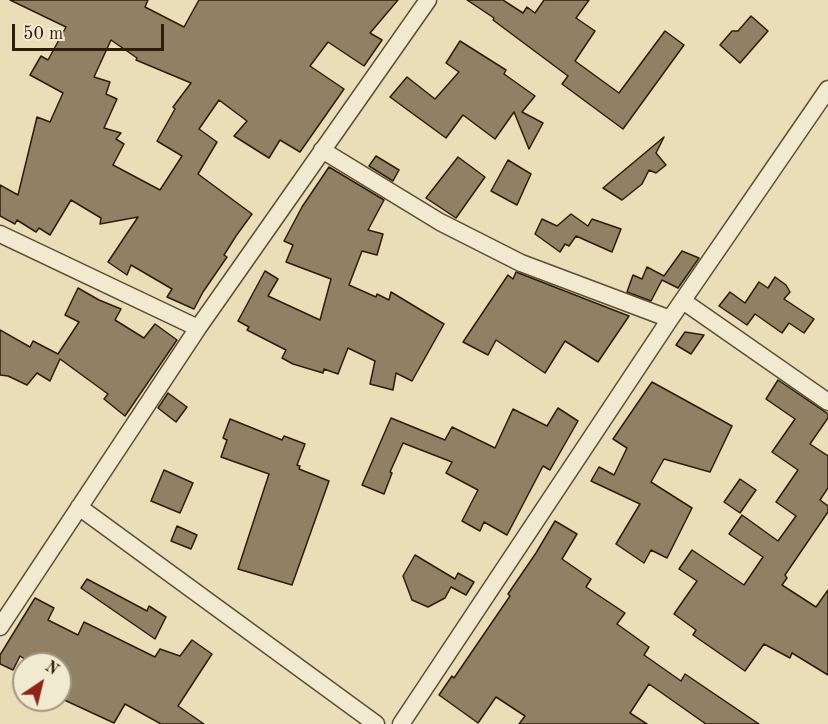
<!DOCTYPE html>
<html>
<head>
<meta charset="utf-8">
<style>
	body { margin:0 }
	#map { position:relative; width:828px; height:724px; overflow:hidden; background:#e9deb8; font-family:"Old Standard TT",serif }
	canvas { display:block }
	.north { position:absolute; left:12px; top:652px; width:60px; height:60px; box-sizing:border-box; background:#f1ead1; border:2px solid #a39882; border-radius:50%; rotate:35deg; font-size:16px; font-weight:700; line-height:24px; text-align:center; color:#2f1d0b }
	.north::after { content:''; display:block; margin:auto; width:21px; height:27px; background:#8f2418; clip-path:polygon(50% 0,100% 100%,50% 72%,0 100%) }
	.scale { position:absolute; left:12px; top:24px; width:152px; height:27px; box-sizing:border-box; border:3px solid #2f1d0b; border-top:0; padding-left:8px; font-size:18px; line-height:21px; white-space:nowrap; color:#2f1d0b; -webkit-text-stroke:4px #f1ead1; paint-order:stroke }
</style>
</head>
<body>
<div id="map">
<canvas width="828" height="724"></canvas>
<div class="north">N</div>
<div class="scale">50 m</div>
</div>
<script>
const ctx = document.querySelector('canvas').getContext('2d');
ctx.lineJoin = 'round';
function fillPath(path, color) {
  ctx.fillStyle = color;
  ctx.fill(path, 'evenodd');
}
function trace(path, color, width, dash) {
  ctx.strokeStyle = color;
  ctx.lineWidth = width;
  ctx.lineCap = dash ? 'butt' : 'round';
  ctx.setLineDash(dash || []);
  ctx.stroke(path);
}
const building = new Path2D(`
	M10 0H148L145 7 184 27 199 0H398L370 33 382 40 364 66 328 42 310 66 344 89 300 152 280 140 269 158 234 136 247 121 219 100 199 129 217 142 198 174 252 214 236 236 224 255 227 257 203 292 194 309 167 297 172 289 131 265 127 275 108 262 138 217 100 224 101 218 71 200 50 235 39 228 36 232 17 220 15 224 0 216V185L18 195 37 117 50 122 63 93 30 75 41 56 48 60 66 27ZM111 40 137 58 136 60 191 83 173 107 175 109 157 141 182 156 160 190 113 165 124 144 116 139 121 133 104 128 117 99 106 94 110 82 94 77Z
	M467 0H503L523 13 527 7 535 13 544 0H589L576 18 595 31 575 61 619 93 665 31 684 45 623 129 562 84 568 76 493 20 494 18Z
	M751 16 768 31 740 63 720 45 732 31H738Z
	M460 41 506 70 504 74 535 96 522 112 543 123 529 149 514 112 495 139 463 115 446 138 390 97 407 77 435 99 459 72 446 63Z
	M664 137 656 153 666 165 656 173 649 170 642 184 622 200 603 188Z
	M376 156 399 170 393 181 369 166Z
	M458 157 485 177 456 218 426 198Z
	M508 160 531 174 517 205 491 191Z
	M329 167 384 200 368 230 383 234 377 255 362 251 349 285 376 297 377 294 389 300 391 292 444 324 412 381 396 373 393 390 370 384 375 361 348 348 338 374 324 369 323 373 293 364 282 358 286 350 247 330 249 327 238 321 265 271 278 279 268 296 320 320 331 279 286 262 293 245 284 241 302 207Z
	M571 214 588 226 592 219 621 229 612 252 576 236 569 246 565 244 560 252 535 234 542 219 557 226Z
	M682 251 699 258 678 288 662 280 651 301 627 292 633 275 642 279 647 267 664 276Z
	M516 272 629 316 598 362 565 341 545 373 496 340 488 355 463 342 508 275 513 279Z
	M775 277 786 285 790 292 784 299 814 319 804 333 789 323 782 333 755 314 747 325 719 306 730 292 745 303 759 282 768 288Z
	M78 288 99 300 121 309 115 320 144 338 155 324 177 340 125 416 104 399 108 394 60 359 50 381 37 373 27 385 8 376 0 375V330L30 347 33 341 58 354 79 322 65 315Z
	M685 332 704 335 691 354 676 345Z
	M778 380 828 414V418L810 444 828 456V488L820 500 828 506V512L785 575 787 578 782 585 816 607 828 590V675L792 653 790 658 764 644 745 671 693 635 696 630 674 614 697 581 679 569 692 550 744 585 763 557 729 534 742 515 778 541 796 516 776 502 798 470 772 452 795 419 766 399Z
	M652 382 732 426 710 472 664 459 651 482 692 508 667 558 651 550 644 563 616 544 640 504 591 481 599 467 614 475 627 448 613 439Z
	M168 393 187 407 176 422 158 408Z
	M558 408 578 421 550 470 543 466 507 535 484 522 480 531 462 521 478 490 446 473 452 462 403 443 390 472 392 473 384 494 362 485 391 418 445 440 452 427 495 448 513 409 547 426Z
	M230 419 282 440 284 436 305 444 297 465 300 466 299 469 329 481 292 585 238 569 269 474 221 457 227 440 223 438Z
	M164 470 193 483 180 513 151 501Z
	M740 479 756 490 740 513 724 502Z
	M555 521 577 534 562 559 591 579 586 587 625 613 617 624 649 647 644 655 681 681 685 674 759 724H706L649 684 630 713 647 724H519L525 716 496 697 478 723 439 695 452 676 454 678 510 596 508 594 536 553Z
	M177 526 197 535 191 549 171 541Z
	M415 555 455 579 458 573 474 582 466 595 451 587 445 598 428 607 412 600 403 576Z
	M87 579 147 611 149 606 166 617 155 639 81 588Z
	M35 598 54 608 48 620 78 635 84 622 155 657 160 649 180 656 192 640 212 654 178 706 204 724H161L125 704 114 723 60 698V664H32L20 656 13 670 0 664V655Z`);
const street = new Path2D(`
	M322 150 440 222 521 263 670 319
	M0 234 198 328
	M683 301 828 402
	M79 507 376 724
	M0 627 198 328 428 0
	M401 724 670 319 828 89`);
fillPath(building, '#908165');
trace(building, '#2f1d0b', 1.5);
trace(street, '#5e4d36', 19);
trace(street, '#f1ead1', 16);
</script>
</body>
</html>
